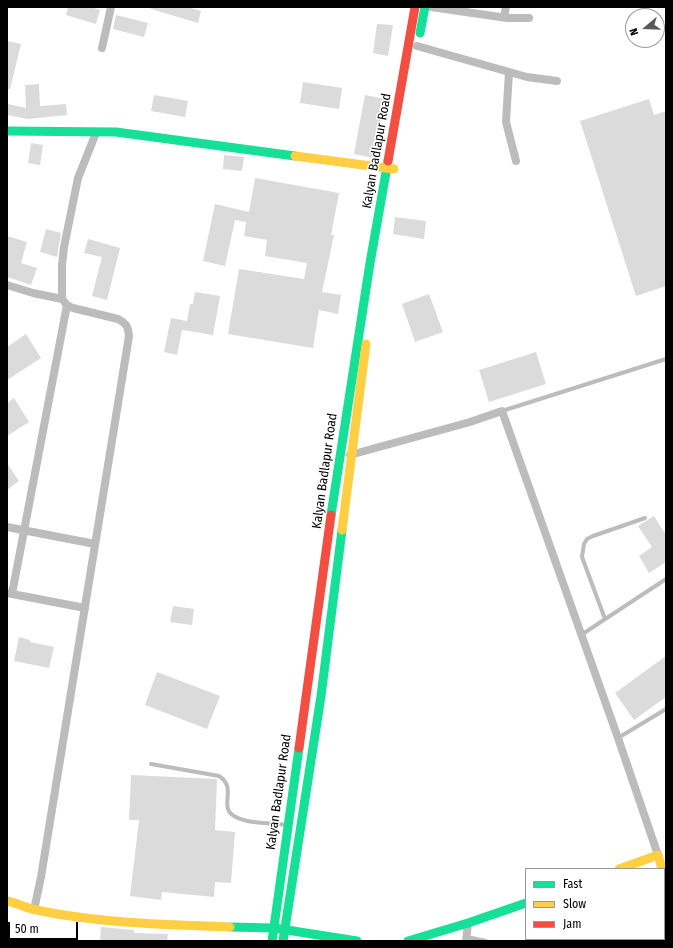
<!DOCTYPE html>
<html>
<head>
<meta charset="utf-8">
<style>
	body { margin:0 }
	#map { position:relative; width:673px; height:948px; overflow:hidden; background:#fff; font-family:"Fira Sans Condensed",sans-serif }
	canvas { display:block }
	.frame { position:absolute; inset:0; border:8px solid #000; pointer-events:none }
	.legend { position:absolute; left:525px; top:868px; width:140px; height:72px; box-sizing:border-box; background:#fff; border:1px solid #999; margin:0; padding:5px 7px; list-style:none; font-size:12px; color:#000 }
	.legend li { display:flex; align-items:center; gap:8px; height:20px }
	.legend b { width:20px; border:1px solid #999 }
	.north { position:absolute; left:625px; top:8px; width:40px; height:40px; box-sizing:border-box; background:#fff; border:1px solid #999; border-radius:50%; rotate:251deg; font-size:11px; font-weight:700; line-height:16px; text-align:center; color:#000 }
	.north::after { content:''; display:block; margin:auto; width:14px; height:18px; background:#595959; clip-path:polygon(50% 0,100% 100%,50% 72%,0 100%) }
	.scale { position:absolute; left:8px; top:922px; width:70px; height:18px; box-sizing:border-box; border:2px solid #000; border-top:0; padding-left:5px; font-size:12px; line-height:14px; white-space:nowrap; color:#000; -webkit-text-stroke:3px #fff; paint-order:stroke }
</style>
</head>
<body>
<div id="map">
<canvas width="673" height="948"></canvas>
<div class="frame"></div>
<ul class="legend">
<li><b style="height:5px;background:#16e098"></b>Fast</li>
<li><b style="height:5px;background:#ffcf43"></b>Slow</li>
<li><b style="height:5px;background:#f24e42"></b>Jam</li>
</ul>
<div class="north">N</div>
<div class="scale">50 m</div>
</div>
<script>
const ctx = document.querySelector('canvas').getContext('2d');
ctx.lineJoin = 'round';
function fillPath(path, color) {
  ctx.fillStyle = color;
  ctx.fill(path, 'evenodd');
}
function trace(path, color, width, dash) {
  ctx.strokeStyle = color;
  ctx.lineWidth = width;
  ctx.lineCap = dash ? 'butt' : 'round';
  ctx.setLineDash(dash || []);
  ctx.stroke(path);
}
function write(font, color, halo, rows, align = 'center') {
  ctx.font = font + ' "Fira Sans Condensed",sans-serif';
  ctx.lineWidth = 3;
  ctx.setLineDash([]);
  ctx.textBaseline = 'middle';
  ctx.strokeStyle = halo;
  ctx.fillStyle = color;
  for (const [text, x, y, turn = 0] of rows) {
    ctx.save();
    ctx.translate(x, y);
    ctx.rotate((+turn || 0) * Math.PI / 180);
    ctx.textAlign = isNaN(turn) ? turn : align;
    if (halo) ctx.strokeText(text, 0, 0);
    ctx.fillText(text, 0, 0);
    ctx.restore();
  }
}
const building = new Path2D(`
	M68 7H91L100 10 96 24 66 15Z
	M151 7H188L201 11 198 23 151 9Z
	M116 15 148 23 144 37 113 29Z
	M377 24 393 25 388 56 373 53Z
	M7 41 21 44 10 89H7Z
	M303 82 342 88 339 109 300 103Z
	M39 84 40 106 66 104 67 115 28 119 7 115 8 104 26 108 25 85Z
	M154 95 188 101 185 117 151 111Z
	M365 95 385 99 374 158 354 154Z
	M649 99 654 115 666 111V286L636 296 580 121Z
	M31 143 43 145 40 165 28 163Z
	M224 155 244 157 242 171 223 169Z
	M255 178 339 193 331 235H334L322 292 341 295 338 314 319 310 313 348 228 334 239 269 304 279 307 263 265 256 267 240 244 236 246 222 235 220 225 266 203 261 215 204 249 212Z
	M395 217 426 221 424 239 393 234Z
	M46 229 61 233 57 257 40 252Z
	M7 236 27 242 21 263 37 268 31 285 7 277Z
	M88 239 120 248 107 300 92 296 102 257 84 253Z
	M195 292 220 296 213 335 182 330 177 355 164 352 171 318 187 321 190 304H193Z
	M429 294 443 332 415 342 402 304Z
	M26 334 41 358 7 380V347Z
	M536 352 546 384 489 402 479 370Z
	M14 398 29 422 7 436V403Z
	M7 463 19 481 7 490Z
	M654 516 666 535V562L649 573 639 556 652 547 638 526Z
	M173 606 194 609 192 625 170 622Z
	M19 637 30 640V642L54 647 49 668 14 661Z
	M666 656V697L634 720 615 693Z
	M157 672 220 696 207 729 145 705Z
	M131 775 217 779 215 830 235 832 231 883 215 882 214 897 162 892 161 900 130 896 139 820H129Z
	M101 927 134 930V933L168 934 167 941H100Z`);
const lane = new Path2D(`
	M502 411 666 359
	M605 619 582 557 584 544 587 539 593 536 645 518
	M581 635 666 579
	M618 738 666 709
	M151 764 219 776C238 788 218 807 234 816 247 824 272 823 287 825
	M467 937 486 941`);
const street = new Path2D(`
	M431 7 507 18H529
	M504 17 506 7
	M417 46 527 77 557 81
	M102 48 111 7
	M509 72 506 122 516 161
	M7 285 33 293 62 299
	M350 455 470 422 502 411 618 738 658 855
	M7 527 95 544
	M7 593 85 608
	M12 594 67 305
	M34 910 41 877 129 336C128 327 127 324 118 319L73 308 67 305 62 299V265L64 247 78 178 96 133
	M466 941 468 923`);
const fast = new Path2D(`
	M420 33 425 7
	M7 131 116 132 295 156
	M331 515 370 263 388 161
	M230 927 274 928 357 941
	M272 941 299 748
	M283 941 321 696 342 530
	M408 941 468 923 526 903`);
const slow = new Path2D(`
	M295 156 394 169
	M342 530 366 344
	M619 869 658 855 662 869
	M7 901C17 903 26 908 36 910 99 923 165 925 230 927`);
const jam = new Path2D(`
	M388 161 415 7
	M299 748 331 515`);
const streetNames = [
	["Kalyan Badlapur Road",377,151,-80],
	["Kalyan Badlapur Road",325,471,-82],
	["Kalyan Badlapur Road",279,792,-82]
];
fillPath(building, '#dbdbdb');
trace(lane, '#bcbcbc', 4);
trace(street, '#bcbcbc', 8);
trace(fast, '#16e098', 9);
trace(slow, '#ffcf43', 9);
trace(jam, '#f24e42', 9);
write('13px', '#000', '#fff', streetNames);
</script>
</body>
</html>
